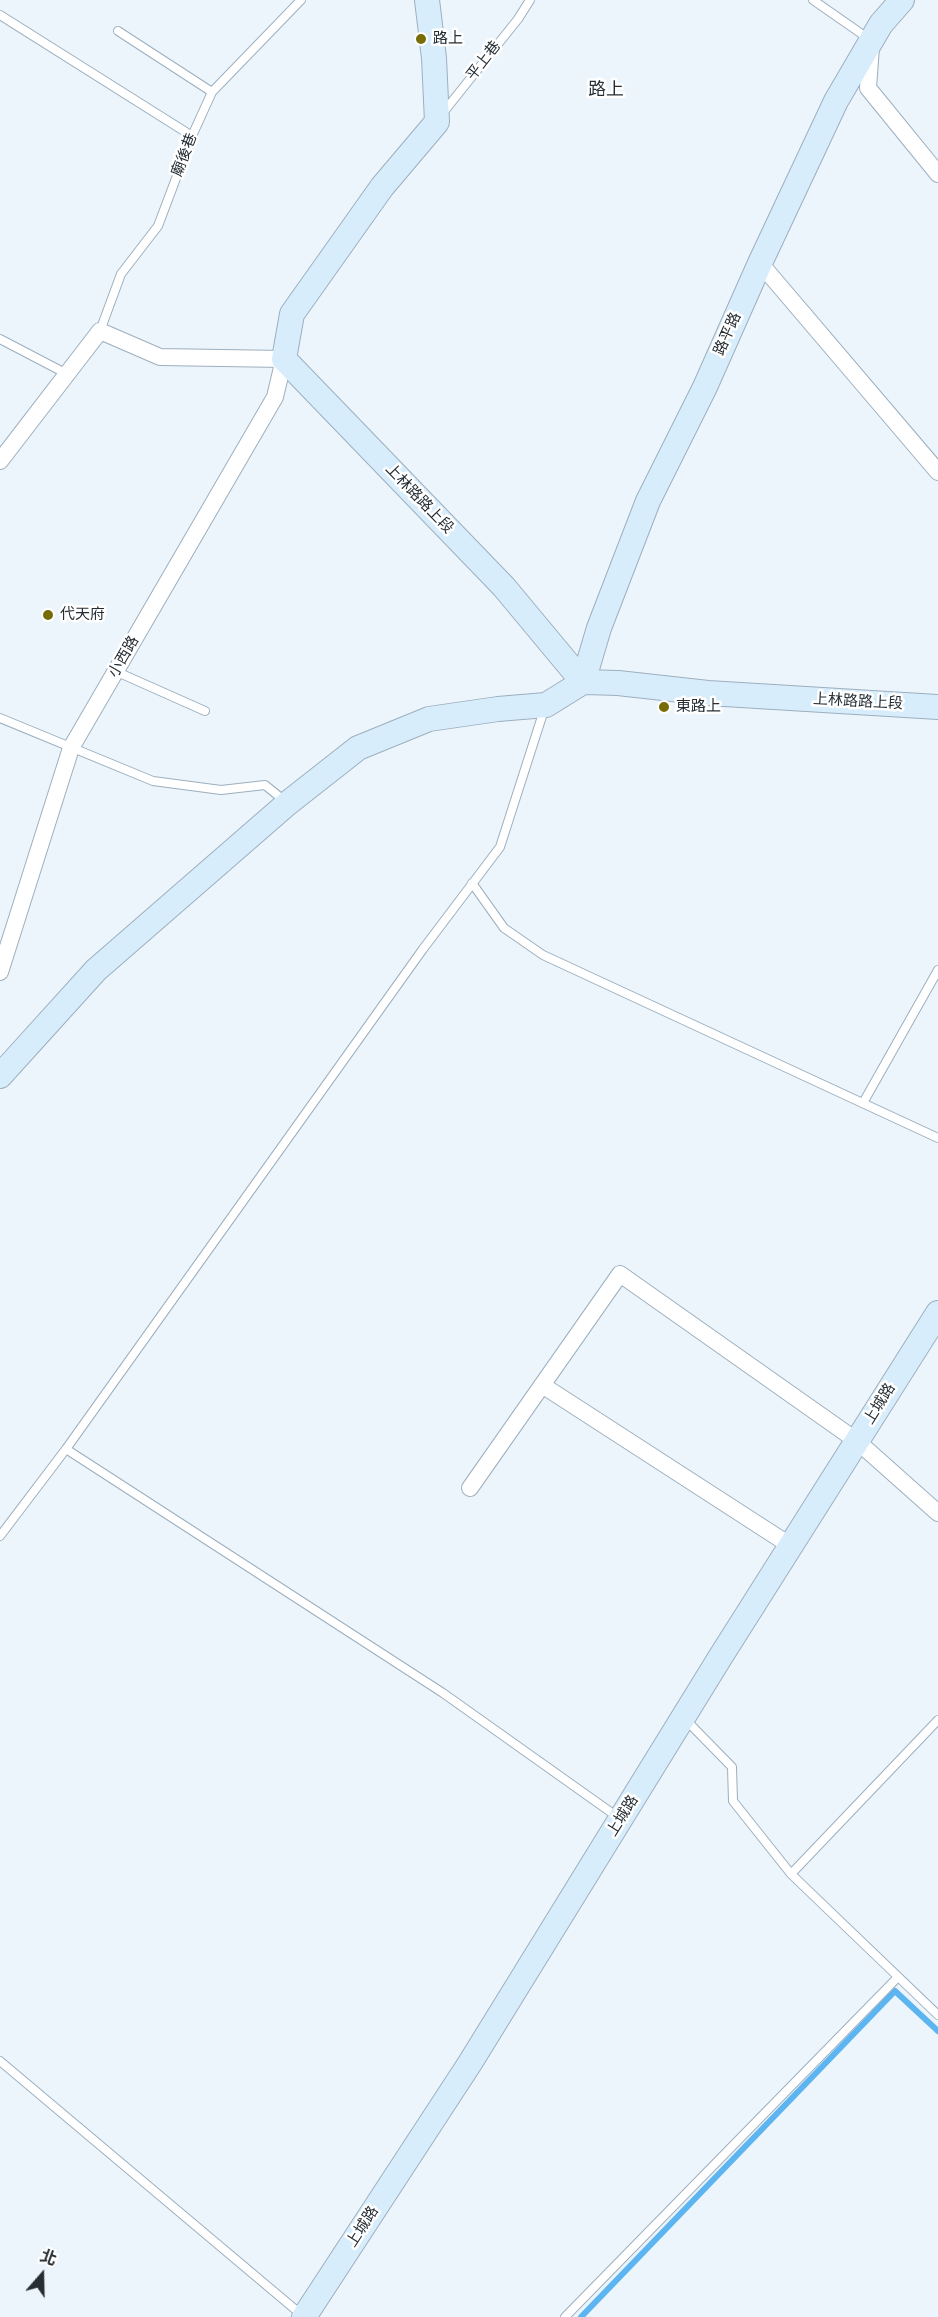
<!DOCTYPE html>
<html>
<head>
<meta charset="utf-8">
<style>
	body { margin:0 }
	#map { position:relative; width:938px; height:2317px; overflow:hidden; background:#edf5fc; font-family:"DM Sans","Noto Sans TC",sans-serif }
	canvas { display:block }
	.north { position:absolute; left:12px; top:2245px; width:60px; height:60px; -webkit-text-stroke:4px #fff; paint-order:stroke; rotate:20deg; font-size:16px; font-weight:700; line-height:24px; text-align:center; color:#262e34 }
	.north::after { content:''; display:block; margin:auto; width:21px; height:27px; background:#262e34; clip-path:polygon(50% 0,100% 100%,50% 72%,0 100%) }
</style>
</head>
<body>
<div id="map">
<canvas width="938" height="2317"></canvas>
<div class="north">北</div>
</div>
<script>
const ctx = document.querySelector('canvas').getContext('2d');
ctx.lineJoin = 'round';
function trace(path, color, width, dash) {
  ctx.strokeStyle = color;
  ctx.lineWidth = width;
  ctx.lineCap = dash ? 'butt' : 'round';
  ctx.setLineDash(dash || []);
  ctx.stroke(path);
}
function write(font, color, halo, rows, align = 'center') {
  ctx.font = font + ' "DM Sans","Noto Sans TC",sans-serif';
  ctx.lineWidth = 5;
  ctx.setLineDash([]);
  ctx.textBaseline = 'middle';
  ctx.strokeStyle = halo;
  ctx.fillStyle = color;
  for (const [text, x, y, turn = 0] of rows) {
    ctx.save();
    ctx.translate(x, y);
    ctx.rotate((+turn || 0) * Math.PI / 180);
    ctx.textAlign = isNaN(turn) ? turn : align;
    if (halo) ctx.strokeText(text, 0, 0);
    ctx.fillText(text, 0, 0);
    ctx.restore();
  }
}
const stream = new Path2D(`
	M581 2317 895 1991 938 2031`);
const lane = new Path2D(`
	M813 0 869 39
	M0 15 192 136
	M118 31 212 92
	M442 114 518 19 530 0
	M100 331 121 274 158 226 192 136 212 92 301 0
	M0 339 67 374
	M115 671 205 711
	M0 718 153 781 221 790 265 785 286 802
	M472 883 504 928 543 955 938 1138
	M863 1103 938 970
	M66 1449 443 1693 619 1818
	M0 1536 66 1449 423 949 500 847 545 707
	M684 1718 732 1767 733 1801 791 1874 938 2015
	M791 1874 938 1720
	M0 2061 303 2316
	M565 2317 898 1977`);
const street = new Path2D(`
	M871 47 868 88 938 174
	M760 263 938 472
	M0 461 100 331 160 357 284 359 275 397 71 748 0 972
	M542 1385 791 1546
	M470 1488 620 1274 857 1441 938 1513`);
const secondary = new Path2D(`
	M427 0 434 58 437 122 382 187 292 314 284 359 504 587 583 682 618 683 708 693 938 707
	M583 682 599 628 648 501 705 387 760 263 836 101 881 24 902 0
	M0 1076 96 970 288 803 358 748 429 719 498 709 546 705 583 682
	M304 2317 470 2063 721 1656 938 1313`);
const markers = [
	[421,39,6,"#776c06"],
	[48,615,6,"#776c06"],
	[664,707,6,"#776c06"]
];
const poiNames = [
	["路上",433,39],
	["代天府",60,615],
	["東路上",676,707]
];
const streetNames = [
	["平上巷",484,61,-52],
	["廟後巷",185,155,-69],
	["路平路",728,334,-66],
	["上林路路上段",419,499,46],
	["小西路",124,657,-60],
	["上林路路上段",858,702,3],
	["上城路",880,1404,-58],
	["上城路",623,1816,-58],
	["上城路",363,2227,-57]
];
const quarterNames = [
	["路上",606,90]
];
trace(stream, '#5cb4f0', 6);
trace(lane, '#9cafbe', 10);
trace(street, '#9cafbe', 18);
trace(secondary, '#9cafbe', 26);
trace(lane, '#fff', 8);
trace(street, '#fff', 16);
trace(secondary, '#d8edfc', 24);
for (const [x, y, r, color] of markers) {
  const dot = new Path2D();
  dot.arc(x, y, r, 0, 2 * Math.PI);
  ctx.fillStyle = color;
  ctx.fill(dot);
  trace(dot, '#fff', 2);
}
write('15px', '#262e34', '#fff', poiNames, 'left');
write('15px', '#262e34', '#fff', streetNames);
write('18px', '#262e34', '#fff', quarterNames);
</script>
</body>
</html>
